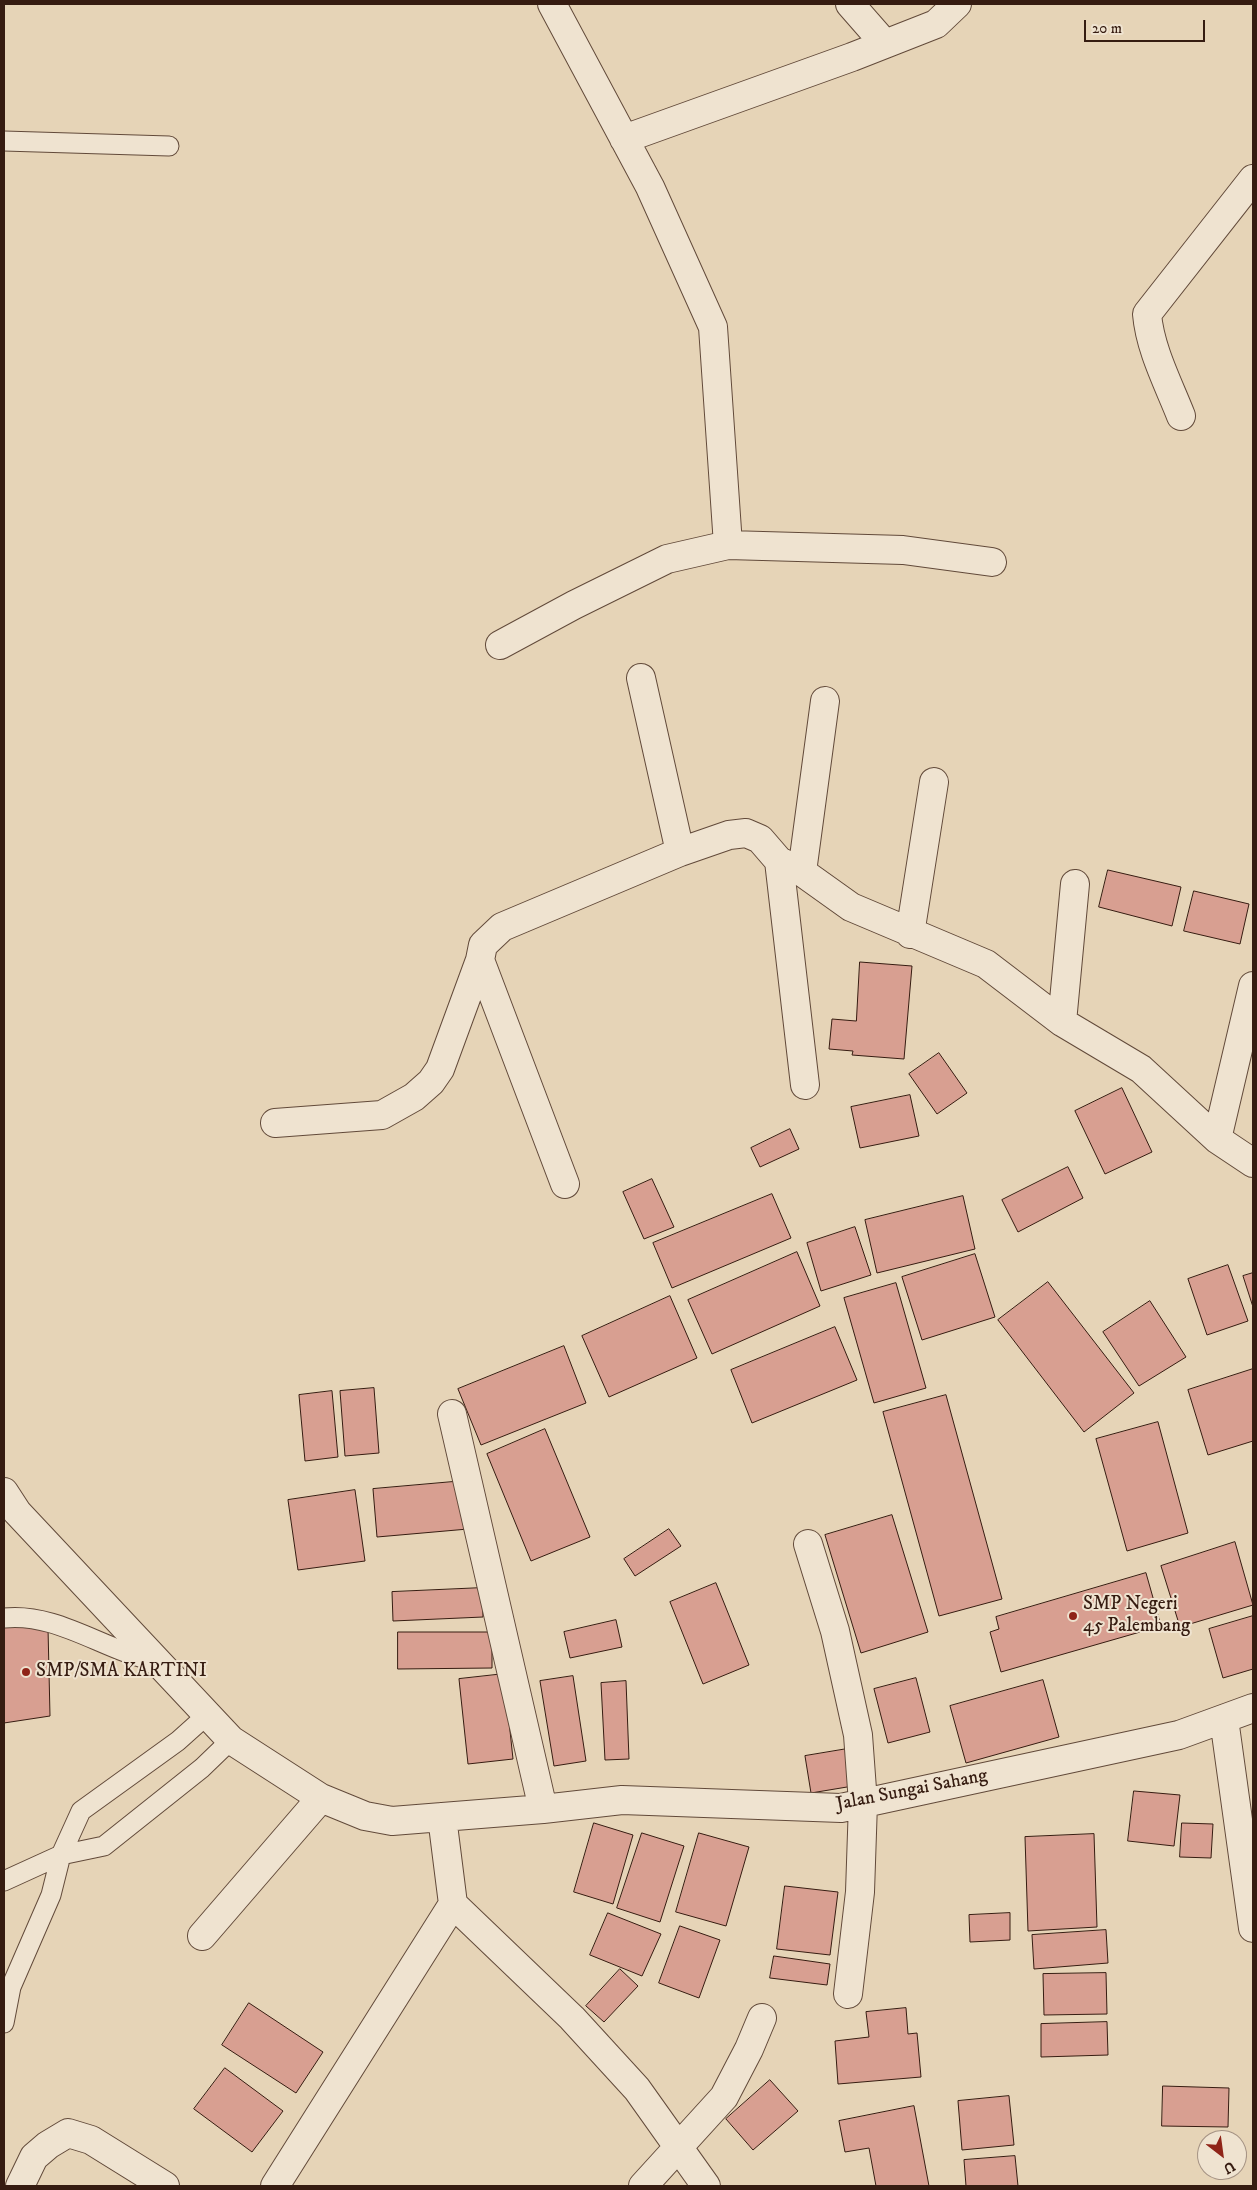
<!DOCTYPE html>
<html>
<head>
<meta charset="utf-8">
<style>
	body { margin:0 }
	#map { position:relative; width:1257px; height:2190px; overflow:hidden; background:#e6d4b7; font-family:"IM FELL DW Pica",serif }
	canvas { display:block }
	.frame { position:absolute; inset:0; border:5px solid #361c11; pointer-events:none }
	.north { position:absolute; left:1197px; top:2130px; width:50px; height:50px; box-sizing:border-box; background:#efe3d0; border:1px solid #a59384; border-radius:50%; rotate:150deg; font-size:14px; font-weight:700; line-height:20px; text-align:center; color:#361c11 }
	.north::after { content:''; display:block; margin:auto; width:18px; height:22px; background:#8f2418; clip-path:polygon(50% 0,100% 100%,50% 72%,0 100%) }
	.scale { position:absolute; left:1084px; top:20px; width:121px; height:22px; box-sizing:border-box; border:2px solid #361c11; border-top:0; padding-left:6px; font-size:15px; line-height:18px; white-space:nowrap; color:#361c11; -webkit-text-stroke:4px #efe3d0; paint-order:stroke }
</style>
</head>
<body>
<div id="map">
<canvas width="1257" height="2190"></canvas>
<div class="frame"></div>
<div class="north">U</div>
<div class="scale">20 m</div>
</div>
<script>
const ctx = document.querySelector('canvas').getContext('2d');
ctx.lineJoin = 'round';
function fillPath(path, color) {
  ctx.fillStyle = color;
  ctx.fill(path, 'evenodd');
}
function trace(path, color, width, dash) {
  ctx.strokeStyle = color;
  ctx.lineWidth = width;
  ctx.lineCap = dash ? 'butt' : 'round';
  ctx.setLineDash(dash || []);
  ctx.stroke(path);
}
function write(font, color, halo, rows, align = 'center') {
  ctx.font = font + ' "IM FELL DW Pica",serif';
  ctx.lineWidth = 4;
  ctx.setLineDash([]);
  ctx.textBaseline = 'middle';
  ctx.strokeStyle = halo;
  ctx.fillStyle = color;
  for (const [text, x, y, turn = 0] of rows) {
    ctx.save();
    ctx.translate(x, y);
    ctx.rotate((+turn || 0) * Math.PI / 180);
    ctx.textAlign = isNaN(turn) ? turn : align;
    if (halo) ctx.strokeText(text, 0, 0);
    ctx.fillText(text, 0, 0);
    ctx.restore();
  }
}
const building = new Path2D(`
	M1108 870 1181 887 1172 926 1099 907Z
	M1194 891 1249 904 1240 944 1184 931Z
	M860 962 912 966 904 1059 852 1055 853 1051 829 1049 832 1019 856 1021Z
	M939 1053 967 1093 937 1114 909 1074Z
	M1122 1088 1152 1152 1105 1174 1075 1111Z
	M910 1095 919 1136 860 1148 851 1107Z
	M790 1129 799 1149 760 1167 751 1148Z
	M1068 1167 1083 1198 1018 1232 1002 1200Z
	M652 1179 674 1227 644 1239 623 1192Z
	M772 1194 791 1238 672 1288 653 1243Z
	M963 1196 975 1249 877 1273 865 1220Z
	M855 1227 871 1275 821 1291 807 1243Z
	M797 1252 820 1306 712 1354 688 1300Z
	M975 1254 995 1317 922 1340 902 1277Z
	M1228 1265 1248 1321 1207 1335 1188 1279Z
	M1253 1273V1307L1243 1276Z
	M1048 1282 1134 1393 1084 1432 998 1320Z
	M896 1283 926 1388 874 1403 844 1298Z
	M670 1296 697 1358 609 1397 582 1336Z
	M1150 1301 1186 1357 1139 1386 1103 1332Z
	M835 1327 857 1380 752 1423 731 1370Z
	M564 1346 586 1403 481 1445 458 1389Z
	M1253 1369V1441L1208 1455 1188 1390Z
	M374 1388 379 1453 345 1456 340 1391Z
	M332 1391 338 1457 305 1461 299 1395Z
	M946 1395 1002 1599 939 1616 883 1412Z
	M1158 1422 1188 1533 1127 1551 1096 1439Z
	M545 1429 590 1537 531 1561 487 1454Z
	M464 1481 468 1529 377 1537 373 1489Z
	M355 1490 365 1561 298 1570 288 1500Z
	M892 1515 928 1632 861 1653 825 1535Z
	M669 1529 681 1546 635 1576 624 1559Z
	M1235 1542 1253 1605 1180 1627 1161 1566Z
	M1146 1573 1161 1626 1001 1672 990 1632 999 1629 996 1617Z
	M716 1583 749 1665 703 1684 670 1602Z
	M482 1588 483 1617 393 1621 392 1592Z
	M1253 1616V1669L1223 1678 1209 1629Z
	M616 1620 622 1647 570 1658 564 1632Z
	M4 1622 48 1628 50 1716 4 1723Z
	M398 1632H492V1668L398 1669Z
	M504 1674 513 1759 468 1764 459 1679Z
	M573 1676 586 1761 554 1766 540 1681Z
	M916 1678 930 1732 888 1743 874 1689Z
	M1043 1680 1059 1737 966 1763 950 1706Z
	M626 1681 629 1759 605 1760 601 1683Z
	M847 1749 853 1786 811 1793 805 1756Z
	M1134 1791 1180 1795 1174 1846 1128 1841Z
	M594 1823 633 1835 613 1904 574 1892Z
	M1182 1823 1213 1824 1211 1858 1180 1857Z
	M642 1833 684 1846 660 1922 617 1908Z
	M699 1833 749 1847 726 1926 676 1912Z
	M1094 1834 1097 1927 1028 1931 1025 1837Z
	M785 1886 838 1892 830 1955 777 1949Z
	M608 1913 661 1934 642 1976 590 1955Z
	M1010 1913V1940L970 1942 969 1915Z
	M680 1926 720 1940 699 1998 659 1983Z
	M1106 1930 1108 1963 1034 1969 1032 1935Z
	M774 1956 830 1964 827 1985 770 1978Z
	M620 1969 638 1986 604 2022 586 2006Z
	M1106 1973 1107 2014 1044 2015 1043 1974Z
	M249 2003 323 2052 296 2093 222 2045Z
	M906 2008 908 2034 917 2033 921 2077 838 2084 835 2041 869 2037 866 2012Z
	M1107 2022 1108 2055 1041 2057V2024Z
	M225 2068 283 2111 252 2152 194 2109Z
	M770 2080 798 2111 753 2150 726 2119Z
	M1163 2086 1229 2088 1228 2127 1162 2126Z
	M1009 2096 1014 2145 962 2150 958 2101Z
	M914 2106 929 2186H876L869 2148 845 2152 839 2121Z
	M1015 2156 1018 2186H966L964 2160Z`);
const lane = new Path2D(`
	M4 141 169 146
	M4 1618C57 1612 105 1651 155 1661
	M4 1881 61 1855 104 1846 202 1768 231 1740
	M4 2023 11 1987 51 1895 61 1855 81 1811 178 1741 207 1715`);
const street = new Path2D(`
	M552 4 650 187 713 327 728 545
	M850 4 885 44
	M624 139 852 57 936 24 957 4
	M1181 416C1168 383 1150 349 1147 314L1253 179
	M500 645 574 605 667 559 728 545 903 550 992 562
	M641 678 680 852
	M779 861 805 1085
	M802 872 825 701
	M910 934 934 782
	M1062 1022 1075 884
	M275 1123 382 1115 414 1097 431 1082 440 1069 480 960
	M1217 1139 1253 986
	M565 1184 480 960 483 945 502 927 680 852 729 835 746 833 760 839 779 861 802 872 851 907 986 964 1062 1022 1141 1069 1217 1139 1253 1163
	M452 1414 543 1809
	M4 1492 17 1512 231 1740 321 1798 365 1816 392 1821 543 1809 622 1800 841 1808 1179 1735 1253 1708
	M808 1544 835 1631 858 1735 863 1803 860 1892 848 1994
	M1224 1719 1253 1928
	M453 1904 572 2018 637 2089 706 2186
	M202 1936 321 1798
	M20 2186 34 2157 48 2145 68 2133 91 2140 165 2186
	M275 2186 453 1904 442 1817
	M643 2186 724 2097 749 2049 762 2018`);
const markers = [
	[1073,1616,5,"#8f2418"],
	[26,1672,5,"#8f2418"]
];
const poiNames = [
	["SMP Negeri",1083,1605],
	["45 Palembang",1083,1627],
	["SMP/SMA KARTINI",36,1672]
];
const streetNames = [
	["Jalan Sungai Sahang",912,1791,-11]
];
fillPath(building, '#d89f91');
trace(building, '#361c11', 1);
trace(lane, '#624a3a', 21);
trace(street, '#624a3a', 30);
trace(lane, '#efe3d0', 19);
trace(street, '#efe3d0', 28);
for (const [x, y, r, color] of markers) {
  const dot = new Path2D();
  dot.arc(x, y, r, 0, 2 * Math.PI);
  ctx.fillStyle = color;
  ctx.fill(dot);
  trace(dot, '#efe3d0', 2);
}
write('19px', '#361c11', '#efe3d0', poiNames, 'left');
write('19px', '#361c11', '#efe3d0', streetNames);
</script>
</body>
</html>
